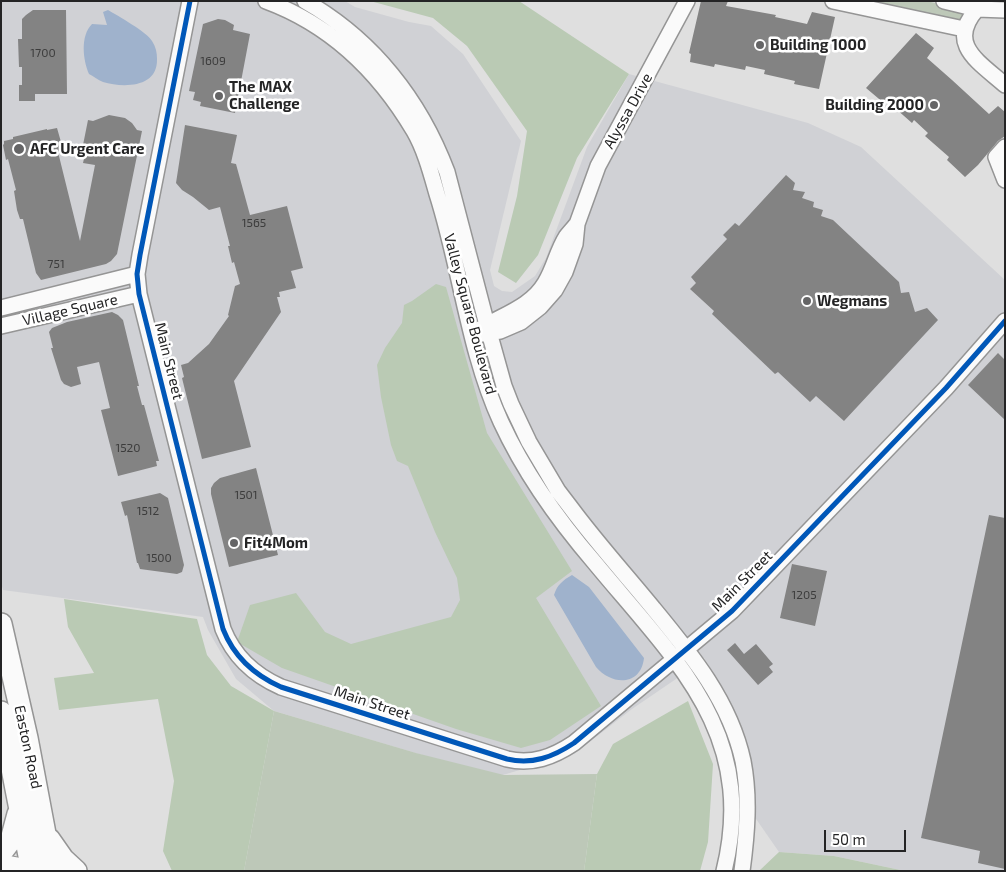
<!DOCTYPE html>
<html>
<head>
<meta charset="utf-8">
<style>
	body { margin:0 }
	#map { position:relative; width:1006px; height:872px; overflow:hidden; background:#dfdfdf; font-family:"Exo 2",sans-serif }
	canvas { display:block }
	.frame { position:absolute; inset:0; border:2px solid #242425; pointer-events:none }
	.scale { position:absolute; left:824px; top:830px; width:82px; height:22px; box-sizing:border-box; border:2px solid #242425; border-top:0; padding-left:6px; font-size:15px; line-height:18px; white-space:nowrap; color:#242425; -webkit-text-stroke:4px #fff; paint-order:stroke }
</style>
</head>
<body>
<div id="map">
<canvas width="1006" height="872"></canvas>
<div class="frame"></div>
<div class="scale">50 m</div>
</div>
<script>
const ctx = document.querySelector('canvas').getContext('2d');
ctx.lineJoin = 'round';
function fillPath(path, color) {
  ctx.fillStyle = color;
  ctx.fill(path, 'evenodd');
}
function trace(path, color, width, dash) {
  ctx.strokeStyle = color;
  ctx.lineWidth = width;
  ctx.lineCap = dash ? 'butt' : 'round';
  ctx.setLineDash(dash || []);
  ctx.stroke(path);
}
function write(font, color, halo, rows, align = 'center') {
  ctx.font = font + ' "Exo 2",sans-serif';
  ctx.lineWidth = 5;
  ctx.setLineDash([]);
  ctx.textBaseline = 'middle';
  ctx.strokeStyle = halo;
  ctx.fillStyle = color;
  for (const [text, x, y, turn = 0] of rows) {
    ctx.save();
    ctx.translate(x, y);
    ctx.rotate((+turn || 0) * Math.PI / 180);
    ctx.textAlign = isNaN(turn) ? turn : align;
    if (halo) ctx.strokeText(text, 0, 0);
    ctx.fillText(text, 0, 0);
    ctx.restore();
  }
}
const built = new Path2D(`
	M1 1H345L355 7 409 22 431 26 463 54 521 141 490 270 494 286 502 291 512 292 535 276 546 258 587 147 629 74 808 123 861 147 1005 280V871H905L834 856 779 852 754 816 736 717 723 689 704 658 676 679 632 709 574 754 496 777 274 711 236 679 208 630 203 617 3 590 1 583Z`);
const green = new Path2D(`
	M858 1H926L959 8 964 15 961 21Z
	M274 711 416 753 504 775 597 774 584 871H244Z`);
const forest = new Path2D(`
	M370 1H519L629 74 577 158 538 255 516 283 498 272 517 196 527 131 467 46 433 18Z
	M436 284 446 287 487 433 572 571 536 598 601 706 550 740 521 748 456 729 282 668 237 642 250 605 296 593 325 632 351 644 451 617 460 600 457 578 435 532 408 466 397 461 391 445 381 397 377 365 385 348 402 323 404 305 412 301Z
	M64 599 197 619 207 655 231 686 274 711 244 871H172L163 851 174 781 158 699 59 710 54 678 94 673 68 627Z
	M688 701 713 764 708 842 700 871H584L597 774 613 744Z
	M779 852 834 856 905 871H759Z`);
const water = new Path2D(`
	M108 10C118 16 147 32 152 41 156 47 157 53 157 59 158 88 123 88 103 82 98 80 93 76 89 74 83 60 80 36 92 24L107 25 103 12Z
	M572 575 589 587 644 658C641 686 612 686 596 667L554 595C557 585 563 580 572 575Z`);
const building = new Path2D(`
	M701 1H728L726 6 776 15 775 17 807 24 812 12 835 17 819 89 794 84 795 81 764 74 765 70 746 66 745 70 715 64 714 67 690 62 691 54 689 53Z
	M33 10H66L67 94H35V101H19V85H22V67H19L18 39H22V19L26 15Z
	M218 19 225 20 234 25 233 30 250 34 235 113 200 106 201 102 193 100 195 92 189 91 203 24Z
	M916 33 934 48 927 58 952 80 989 114 998 106 1005 112V136L998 141 978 165 965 177 947 160 949 157 925 136 928 133 914 120 912 123 887 101 885 104 866 88Z
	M109 115 125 118 132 123 137 130 142 131 117 254 111 261 106 264 41 280 36 273 23 219H20L17 210 14 191 16 190 8 159 6 160 3 145 4 144V141L13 139V137L47 129V130L57 128 63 149 58 152 80 241 95 165 83 163 86 150H82L88 120 93 121Z
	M185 125 237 135 231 163 236 164 250 215 287 206 303 268 291 271 296 288 279 292 280 297H277L281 312 234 381 251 447 202 459 182 378 184 377 181 365 188 363 209 344 229 316 228 315 235 286 240 284 234 262 232 263 228 246H230L220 207 209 210 193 197 182 190 176 183Z
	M786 175 795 183 793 190 805 192 802 198 814 202 813 207 823 210 821 216 833 220 899 282 901 293 909 292 915 312 927 308 938 320 844 421 816 396 810 402 778 372 775 374 712 314 714 311 690 289 696 283 691 277 727 239 723 235 735 223 739 226Z
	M112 312 118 315 123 320 139 386H137L142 405H144L159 461H156L157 466 118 476 101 410 110 408 99 362 77 367 81 384 71 387 64 384 61 380 51 348H53L49 332 52 328 67 322Z
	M998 353 1005 360V420L968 385Z
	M256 468 278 555 229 567 211 494V488L214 483 220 478Z
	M160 493 168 498 184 565 182 572 177 574 140 569 138 563H137L127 515 125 516 121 502Z
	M989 515 1005 518V869L978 863 980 851 921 838Z
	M792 564 827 571 815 626 780 618Z
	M735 643 744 654 756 644 773 664 769 667 773 672 758 685 727 650Z`);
const minor = new Path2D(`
	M190 1 140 255 137 274 139 294 223 629C234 657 254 675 281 687L507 759C532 765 553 757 574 743L732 611 946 388 1005 321
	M266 1C331 25 379 72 414 131 425 150 431 173 437 194 461 269 468 350 501 422 525 474 558 520 595 563 675 660 758 733 724 871
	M305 1C373 40 420 100 447 172L487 325 504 386 511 404 529 442 558 491 571 508C597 543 626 575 653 608 691 654 730 701 743 761 750 797 747 834 742 871
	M833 1 964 29
	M944 1 977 9 1005 10
	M977 9C946 44 979 62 1005 85
	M1005 147 996 157 1005 180
	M1 308 137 274
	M1 326 139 294
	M480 329C502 315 531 307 545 283 554 269 557 251 566 237 569 233 573 229 576 225
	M481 334 500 331 521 322 540 307 555 290 565 272 575 244 577 224 598 166 687 1`);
const major = new Path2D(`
	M1 864 39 871`);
const highway = new Path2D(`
	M1 624 27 738 52 871
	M1 712 32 871
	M49 839 63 859 76 871
	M1 853 11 840 18 814`);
const cycleway = new Path2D(`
	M190 1 140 255 137 274 139 294 223 629C234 657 254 675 281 687L507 759C532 765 553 757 574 743L732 611 946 388 1005 321`);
const markers = [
	[760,45,5,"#656566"],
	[219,96,5,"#656566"],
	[934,105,5,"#656566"],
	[19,149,6,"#656566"],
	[807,301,5,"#656566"],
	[234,543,5,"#656566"]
];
const numberNames = [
	["1700",43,53],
	["1609",213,61],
	["1565",254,223],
	["751",56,264],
	["1520",128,448],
	["1501",246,495],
	["1512",148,511],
	["1500",159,558],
	["1205",804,595]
];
const poiNames = [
	["Building 1000",770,45],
	["The MAX",229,87],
	["Challenge",229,104],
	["Building 2000",924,105,"right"],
	["AFC Urgent Care",30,149],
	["Wegmans",817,301],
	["Fit4Mom",244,543]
];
const streetNames = [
	["Alyssa Drive",628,111,-61],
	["Village Square",70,310,-13],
	["Valley Square Boulevard",470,314,75],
	["Main Street",169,361,76],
	["Main Street",742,581,-45],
	["Main Street",372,703,18],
	["Easton Road",28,747,78]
];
fillPath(built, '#d0d1d5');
fillPath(green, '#bdc8b8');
fillPath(forest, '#bacab4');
fillPath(water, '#9fb2cc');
fillPath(building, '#838383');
trace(minor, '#959595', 18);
trace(major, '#959595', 21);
trace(highway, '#959595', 24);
trace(minor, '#fafafa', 15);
trace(major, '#fafafa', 19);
trace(highway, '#fafafa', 21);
trace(cycleway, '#0057b8', 5);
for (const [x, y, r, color] of markers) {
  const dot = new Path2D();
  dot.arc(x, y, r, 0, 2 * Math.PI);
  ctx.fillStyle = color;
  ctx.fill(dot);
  trace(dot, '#fff', 2);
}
write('12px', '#3c3c3c', null, numberNames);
write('bold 15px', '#242425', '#fff', poiNames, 'left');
write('15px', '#242425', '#fff', streetNames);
</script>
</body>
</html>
